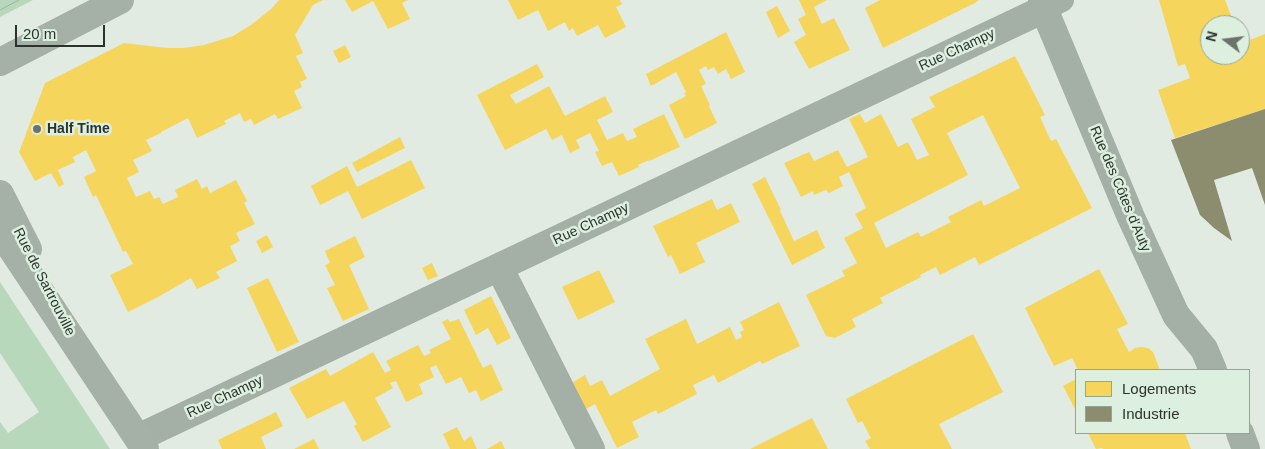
<!DOCTYPE html>
<html>
<head>
<meta charset="utf-8">
<style>
	body { margin:0 }
	#map { position:relative; width:1265px; height:449px; overflow:hidden; background:#e1ebe2; font-family:Arial,sans-serif }
	canvas { display:block }
	.legend { position:absolute; left:1075px; top:369px; width:175px; height:65px; box-sizing:border-box; background:#ddefdf; border:1px solid #96a498; margin:0; padding:6px 9px; list-style:none; font-size:15px; color:#2c332d }
	.legend li { display:flex; align-items:center; gap:10px; height:25px }
	.legend b { width:25px; border:1px solid #96a498 }
	.north { position:absolute; left:1200px; top:15px; width:50px; height:50px; box-sizing:border-box; background:#ddefdf; border:1px solid #96a498; border-radius:50%; rotate:285deg; font-size:14px; font-weight:700; line-height:20px; text-align:center; color:#2c332d }
	.north::after { content:''; display:block; margin:auto; width:18px; height:22px; background:#6b736c; clip-path:polygon(50% 0,100% 100%,50% 72%,0 100%) }
	.scale { position:absolute; left:15px; top:25px; width:90px; height:22px; box-sizing:border-box; border:2px solid #2c332d; border-top:0; padding-left:6px; font-size:15px; line-height:18px; white-space:nowrap; color:#2c332d; -webkit-text-stroke:4px #ddefdf; paint-order:stroke }
</style>
</head>
<body>
<div id="map">
<canvas width="1265" height="449"></canvas>
<ul class="legend">
<li><b style="height:14px;background:#f6d55c"></b>Logements</li>
<li><b style="height:14px;background:#8c8c6e"></b>Industrie</li>
</ul>
<div class="north">N</div>
<div class="scale">20 m</div>
</div>
<script>
const ctx = document.querySelector('canvas').getContext('2d');
ctx.lineJoin = 'round';
function fillPath(path, color) {
  ctx.fillStyle = color;
  ctx.fill(path, 'evenodd');
}
function trace(path, color, width, dash) {
  ctx.strokeStyle = color;
  ctx.lineWidth = width;
  ctx.lineCap = dash ? 'butt' : 'round';
  ctx.setLineDash(dash || []);
  ctx.stroke(path);
}
function write(font, color, halo, rows, align = 'center') {
  ctx.font = font + ' Arial,sans-serif';
  ctx.lineWidth = 5;
  ctx.setLineDash([]);
  ctx.textBaseline = 'middle';
  ctx.strokeStyle = halo;
  ctx.fillStyle = color;
  for (const [text, x, y, turn = 0] of rows) {
    ctx.save();
    ctx.translate(x, y);
    ctx.rotate((+turn || 0) * Math.PI / 180);
    ctx.textAlign = isNaN(turn) ? turn : align;
    if (halo) ctx.strokeText(text, 0, 0);
    ctx.fillText(text, 0, 0);
    ctx.restore();
  }
}
const green = new Path2D(`
	M0 0H33L0 17Z
	M0 282 110 449H0V422L8 433 39 412 0 353Z`);
const homes = new Path2D(`
	M279 0H323L313 5 295 35 303 53 296 56 307 79 300 82 302 87 294 91 302 108 278 119 275 114 254 125 251 119 244 122 240 113 224 121 226 124 197 138 188 118 161 132V133L146 140 152 151 133 160 139 172 127 178 136 197 150 191 154 199 159 197 163 204 178 197 175 190 197 179 202 189 207 186 210 193 236 180 247 201 244 203 255 224 236 233 240 241 230 246 237 261 216 272 220 278 197 289 191 278 158 297 128 312 110 275 133 264 126 251 123 252 96 195 93 197 84 177 96 171 86 150 73 157 75 162 58 170 64 184 59 187 51 173 35 181 19 152 45 83 124 43 167 48H183L204 45 233 36 251 25 271 9Z
	M345 0H408L402 3 410 19 388 29 373 1 352 12Z
	M508 0H620L622 4 616 7 626 27 605 38 598 25 577 36 573 28 569 31 565 22 548 31 538 10 518 20Z
	M799 0H827L814 7 822 24 834 18 850 50 809 69 794 42 806 35 798 19 806 15Z
	M880 0H979L975 3 883 48 865 8Z
	M1159 0H1225L1235 25H1210V55H1240V38L1242 43 1265 34V109L1175 138 1158 90 1190 78 1185 64 1178 66Z
	M777 6 790 31 778 38 766 12Z
	M726 32 745 72 731 79 726 69 718 74 714 67 708 70 706 66 699 70 706 84 701 86 710 105 709 106 717 123 685 139 669 105 686 96 684 93 686 92 676 72 651 86 646 74Z
	M345 45 351 57 339 63 333 51Z
	M1015 56 1045 115 1040 117 1051 141 1056 139 1092 208 979 265 975 257 940 275 936 267 920 275 921 277 880 298 883 303 852 319 856 327 835 338 826 336 806 295 845 276 842 271 857 263 844 238 863 228 855 214 866 208 849 172 839 177 843 186 829 193 826 190 814 195 813 191 801 197 784 163 809 152 814 161 838 150 847 167 868 157 849 119 860 114 865 123 881 114 898 147 908 142 917 160 929 155 911 119 935 107 929 97ZM983 115 1020 188 984 206 981 200 948 217 951 222 921 237 918 232 886 248 874 223 968 175 947 133Z
	M537 64 544 77 510 95 516 104 549 86 565 116 605 96 613 112 597 120 607 140 623 133 627 141 637 137 633 129 664 114 680 147 649 161V160L638 165 639 167 619 176 612 162 602 166 595 152 599 151 590 133 576 140 580 148 570 153 562 135 552 140 546 129 505 150 477 95Z
	M400 137 405 148 357 172 352 163Z
	M411 160 425 188 362 219 348 191 320 205 311 186 347 166 357 187Z
	M765 177 781 210 780 211 794 241 817 230 825 248 792 265 752 184Z
	M712 199 717 210 731 203 740 222 696 243 705 262 680 274 671 255 668 257 653 226Z
	M267 235 273 247 262 253 256 241Z
	M355 236 365 257 349 265 369 309 343 321 327 288 335 285 325 265 330 263 325 251Z
	M432 263 438 276 428 280 422 268Z
	M1099 269 1128 324 1117 329 1129 352 1135 348 1141 347 1148 348 1153 352 1160 370H1078L1072 358 1054 366 1025 308Z
	M599 270 615 302 578 320 562 287Z
	M268 278 299 342 277 352 247 288Z
	M491 296 511 338 497 345 488 328 476 335 464 310Z
	M779 302 800 346 762 364 760 361 718 383 714 375 693 385 697 394 658 414 656 410 632 422 639 437 617 448 595 404 586 409 573 382 585 375 590 386 602 380 610 396 660 369 645 339 686 319 697 344 730 327 736 340 742 337 740 332 744 330 740 322Z
	M448 319 450 322 459 319 483 368 491 364 503 390 481 401 476 390 469 393 461 377 446 384 436 365 430 368 434 377 419 384 423 394 406 402 396 381 390 383 393 388 375 398 391 427 363 442 354 426 357 424 344 401 307 419 289 388 326 369 330 376 373 352 385 373 391 370 386 361 418 345 424 356 431 353 429 350 451 339 442 322Z
	M973 334 1003 392 939 424 952 449H870L865 441 871 438 862 421 858 423 846 399Z
	M1076 379V411L1063 386Z
	M276 412 283 426 261 437 266 449H222L218 440Z
	M812 418 828 449H750Z
	M457 427 464 441 471 436 477 449H450L443 434Z
	M1088 433H1185L1191 449H1103L1102 448 1096 449Z
	M314 439 319 449H294Z
	M501 441 505 449H487Z`);
const industry = new Path2D(`
	M1265 109V205L1252 168 1214 180 1232 241 1214 228 1200 215 1171 140Z`);
const pedestrian = new Path2D(`
	M1044 9 1062 0`);
const minor = new Path2D(`
	M1042 0 1044 9 1130 215 1176 315 1204 349 1213 370
	M499 267 591 449
	M1240 433 1246 449
	M138 438 1044 9`);
const primary = new Path2D(`
	M0 62 120 0
	M0 194 28 249
	M0 231 145 449`);
const tram = new Path2D(`
	M0 10 19 0`);
const markers = [
	[37,129,5,"#6b736c"]
];
const streetNames = [
	["Rue Champy",957,50,-25],
	["Rue des Côtes d'Auty",1120,189,67],
	["Rue Champy",591,224,-25],
	["Rue de Sartrouville",44,282,63],
	["Rue Champy",225,397,-25]
];
const poiNames = [
	["Half Time",47,129]
];
fillPath(green, '#b7d8ba');
fillPath(homes, '#f6d55c');
fillPath(industry, '#8c8c6e');
trace(pedestrian, '#a4afa5', 24);
trace(minor, '#a4afa5', 28);
trace(primary, '#a5b0a6', 28);
trace(tram, '#a6b0a7', 1);
for (const [x, y, r, color] of markers) {
  const dot = new Path2D();
  dot.arc(x, y, r, 0, 2 * Math.PI);
  ctx.fillStyle = color;
  ctx.fill(dot);
  trace(dot, '#ddefdf', 2);
}
write('14px', '#2c332d', '#ddefdf', streetNames);
write('bold 14px', '#2c332d', '#ddefdf', poiNames, 'left');
</script>
</body>
</html>
